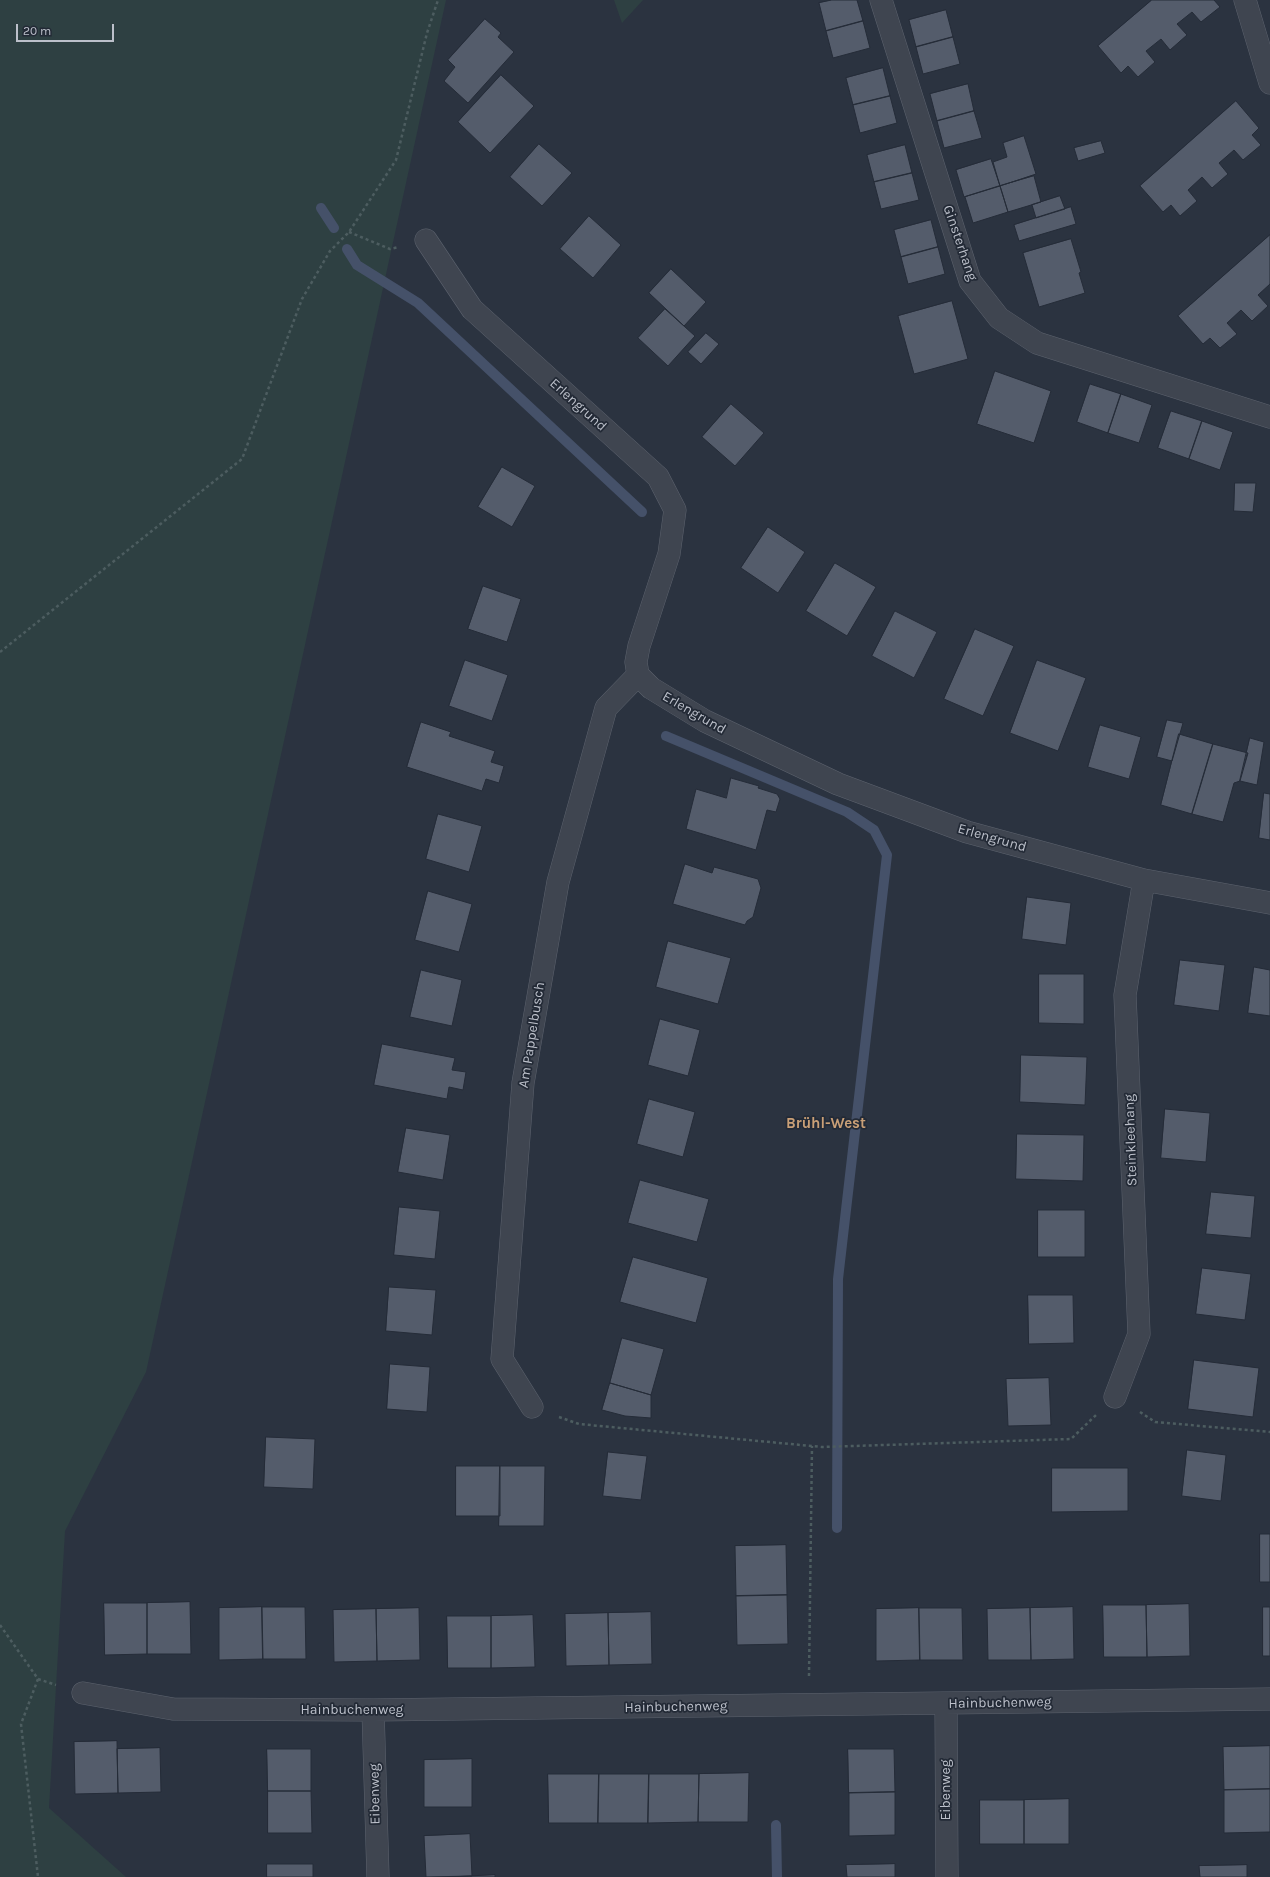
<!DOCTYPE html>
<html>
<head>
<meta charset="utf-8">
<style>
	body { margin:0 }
	#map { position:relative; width:1270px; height:1877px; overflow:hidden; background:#2b3340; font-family:Karla,sans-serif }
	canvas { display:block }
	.scale { position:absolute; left:16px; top:24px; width:98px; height:18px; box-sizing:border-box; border:2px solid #bcc0ca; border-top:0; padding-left:5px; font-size:12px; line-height:14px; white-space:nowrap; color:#bcc0ca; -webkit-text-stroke:3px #232a36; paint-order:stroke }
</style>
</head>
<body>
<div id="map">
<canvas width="1270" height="1877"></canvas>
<div class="scale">20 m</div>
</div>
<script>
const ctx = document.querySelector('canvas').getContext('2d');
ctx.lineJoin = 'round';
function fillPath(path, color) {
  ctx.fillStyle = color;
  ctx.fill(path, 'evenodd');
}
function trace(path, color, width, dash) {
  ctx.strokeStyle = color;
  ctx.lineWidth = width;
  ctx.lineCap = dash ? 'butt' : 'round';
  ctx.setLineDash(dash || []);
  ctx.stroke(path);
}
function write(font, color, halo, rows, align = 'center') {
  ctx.font = font + ' Karla,sans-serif';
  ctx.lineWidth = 3.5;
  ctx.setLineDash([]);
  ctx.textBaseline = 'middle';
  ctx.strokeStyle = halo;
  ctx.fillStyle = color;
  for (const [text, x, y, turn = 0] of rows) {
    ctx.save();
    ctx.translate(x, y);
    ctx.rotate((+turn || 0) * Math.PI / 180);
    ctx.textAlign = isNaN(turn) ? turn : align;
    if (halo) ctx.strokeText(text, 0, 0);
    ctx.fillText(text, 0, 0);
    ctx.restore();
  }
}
const green = new Path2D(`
	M0 0H446L146 1372 65 1531 49 1808 126 1877H0Z
	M614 0H643L622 23Z`);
const stream = new Path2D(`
	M321 208 334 228
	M347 249 357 265 418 303 642 512
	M666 736 847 812 874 830 887 855 838 1279 837 1528
	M776 1825 777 1877`);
const building = new Path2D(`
	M832 0H857L863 21 826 31 819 3Z
	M1152 0H1214L1220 7 1201 22 1192 12 1177 24 1187 35 1170 50 1161 39 1146 51 1155 62 1138 77 1128 66 1121 73 1098 46Z
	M946 10 953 37 916 47 909 20Z
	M485 19 501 33 498 37 514 52 468 103 444 81 455 67 448 60Z
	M863 21 870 48 833 58 826 31Z
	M953 37 960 64 923 74 916 47Z
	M883 68 890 96 853 105 846 78Z
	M501 75 534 106 490 153 458 122Z
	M968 84 974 111 937 121 930 94Z
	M890 96 897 123 860 133 853 105Z
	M1236 101 1259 128 1252 135 1261 145 1243 160 1234 150 1219 163 1228 174 1212 188 1202 177 1188 190 1197 201 1180 216 1171 205 1163 212 1140 186Z
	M974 111 982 138 944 148 937 121Z
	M1024 136 1036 174 1000 186 993 162 1007 157 1003 143Z
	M1101 141 1105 153 1078 161 1074 148Z
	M539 144 572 173 542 206 510 177Z
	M905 145 912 173 874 182 867 155Z
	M991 159 1000 186 964 197 956 170Z
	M912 173 919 200 881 209 874 182Z
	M1034 176 1041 202 1008 212 1000 186Z
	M1000 186 1008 212 973 223 965 197Z
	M1060 196 1065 209 1036 218 1032 205Z
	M1071 207 1076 224 1019 241 1014 225Z
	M589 216 621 245 593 278 560 249Z
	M931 220 938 247 901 257 894 230Z
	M1270 235V284L1258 295 1268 306 1252 321 1241 310 1227 323 1237 334 1220 348 1210 338 1203 344 1178 316Z
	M1071 239 1081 272 1079 273 1085 293 1039 307 1023 253Z
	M938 247 945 274 908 284 901 257Z
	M671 269 706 302 684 326 649 293Z
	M952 301 968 359 914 374 898 316Z
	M665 309 695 336 668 366 638 338Z
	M706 333 719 344 701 364 688 352Z
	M995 371 1051 391 1034 443 977 424Z
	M1090 384 1121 394 1108 433 1077 422Z
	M1121 394 1152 405 1139 443 1108 433Z
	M731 404 764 433 735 466 702 437Z
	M1171 411 1202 421 1189 459 1158 448Z
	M1202 421 1233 432 1220 470 1189 459Z
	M502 467 535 486 512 527 478 507Z
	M1235 483H1256L1253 512 1234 511Z
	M768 527 805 552 778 593 741 568Z
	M835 563 876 587 847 636 806 611Z
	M483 586 521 599 507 642 468 629Z
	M895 611 937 632 914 678 872 656Z
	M975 629 1014 646 983 716 944 699Z
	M465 660 508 675 492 721 449 706Z
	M1037 660 1086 678 1058 751 1010 733Z
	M1167 720 1183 723 1172 761 1157 757Z
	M421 722 451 732 449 736 495 751 491 762 504 766 499 783 486 779 482 791 407 767Z
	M1100 725 1141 737 1129 779 1088 767Z
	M1179 734 1213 744 1192 814 1161 805Z
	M1250 738 1264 742 1257 785 1240 781Z
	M1213 744 1248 753 1240 781 1234 783 1223 822 1192 814Z
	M731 778 759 786 758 788 777 794 780 799 776 812 767 810 756 850 686 829 696 789 726 798Z
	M1264 793 1270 794V840L1259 838Z
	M438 814 482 826 469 872 426 859Z
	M685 864 712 873 714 867 758 879 761 888 753 917 747 921 745 925 673 904Z
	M428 891 472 904 459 952 415 940Z
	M1027 897 1071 903 1066 945 1022 939Z
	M668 941 731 958 718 1004 656 987Z
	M1180 960 1225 965 1219 1011 1174 1005Z
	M1254 967 1270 970V1016L1248 1013Z
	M421 970 462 980 452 1026 410 1017Z
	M1039 974H1084V1024L1039 1023Z
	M660 1019 700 1030 688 1076 648 1065Z
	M382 1044 455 1058 452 1070 466 1072 463 1090 449 1087 447 1099 374 1085Z
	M1021 1055 1087 1057 1085 1105 1020 1102Z
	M649 1099 695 1112 683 1157 637 1144Z
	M1165 1109 1210 1113 1206 1162 1161 1158Z
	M406 1128 450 1135 443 1180 398 1172Z
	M1017 1134 1084 1135 1083 1181 1016 1179Z
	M640 1180 709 1199 697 1242 628 1223Z
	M1211 1192 1255 1196 1251 1238 1206 1234Z
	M399 1207 440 1211 435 1259 394 1255Z
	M1038 1210H1085V1257H1038Z
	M633 1257 708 1278 696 1323 620 1302Z
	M1202 1268 1251 1274 1245 1320 1196 1314Z
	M389 1287 436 1290 432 1335 386 1331Z
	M1028 1295H1073L1074 1343 1029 1344Z
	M622 1338 664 1349 651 1395 610 1383Z
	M1194 1360 1259 1368 1253 1417 1188 1409Z
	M390 1364 430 1367 427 1412 387 1409Z
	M1049 1378 1051 1425 1008 1426 1006 1379Z
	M610 1383 651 1395V1418L625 1416 602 1410Z
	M266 1437 315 1439 313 1489 264 1487Z
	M1187 1450 1226 1455 1221 1501 1182 1496Z
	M608 1452 647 1456 641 1500 603 1496Z
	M456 1466H500V1516H456Z
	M500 1466H545L544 1526H499Z
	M1052 1468H1128V1511L1052 1512Z
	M1260 1534H1270V1582H1260Z
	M786 1545 787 1595 736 1596 735 1546Z
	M787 1595 788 1644 737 1645 736 1596Z
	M190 1602 191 1654H147V1603Z
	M104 1603H147V1654L105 1655Z
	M1189 1604 1190 1656 1147 1657 1146 1605Z
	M1103 1605H1146L1147 1657H1104Z
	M262 1607H305L306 1659H263Z
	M262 1607 263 1659 219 1660V1608Z
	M1073 1607 1074 1659 1031 1660 1030 1608Z
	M1263 1607H1270V1656H1263Z
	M419 1608 420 1660 377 1661 376 1609Z
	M919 1608H962L963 1660H920Z
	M919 1608 920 1660 876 1661V1609Z
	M1030 1608 1031 1660H988L987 1609Z
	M376 1609 377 1661 334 1662 333 1610Z
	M651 1612 652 1664 609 1665 608 1613Z
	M608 1613 609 1665 566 1666 565 1614Z
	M533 1615 535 1667 491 1668V1616Z
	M447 1616H491V1668H448Z
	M117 1741 118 1793 75 1794 74 1742Z
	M1270 1746V1789L1224 1790 1223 1747Z
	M160 1748 161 1792 118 1793 117 1749Z
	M267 1749H311V1791H268Z
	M848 1749H894L895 1792 849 1793Z
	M472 1759V1807H424V1760Z
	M749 1773 748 1822H698L699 1774Z
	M548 1774H599L598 1823H549Z
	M599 1774H649L648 1823H598Z
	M649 1774H699L698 1822 648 1823Z
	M1270 1789V1832L1224 1833V1790Z
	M268 1791H311L312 1833H268Z
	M895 1792V1835L849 1836V1793Z
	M1069 1799V1844H1024V1800Z
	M980 1800H1024V1844H980Z
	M470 1834 472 1876 426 1877 424 1836Z
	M267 1864H313V1877H267Z
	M895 1864V1877H847L846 1865Z
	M1247 1865V1877H1200L1199 1866Z
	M495 1875V1877H450Z`);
const path = new Path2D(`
	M349 232 390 249 399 247
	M0 652 242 459 302 299 330 251 349 232 396 160 427 33 438 0
	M1140 1412 1155 1422 1270 1432
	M559 1417 579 1424 822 1447 1071 1439 1096 1415
	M0 1625 38 1679 56 1685
	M809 1676 812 1446
	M38 1679 21 1724 38 1877`);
const minor = new Path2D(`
	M881 0 970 281 999 318 1037 343 1270 417
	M1245 0 1270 83
	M426 240 472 309 658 477 675 510 669 554 639 646 636 662 638 675 651 688 705 721 838 784 967 832 1144 880 1270 903
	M1115 1397 1139 1334 1125 995 1144 880
	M532 1407 502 1359 523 1083 558 882 606 708 638 675
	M83 1693 173 1709 373 1710 1270 1699
	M946 1704 947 1877
	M373 1710 378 1877`);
const streetNames = [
	["Ginsterhang",960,243,71],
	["Erlengrund",578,405,42],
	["Erlengrund",694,713,30],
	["Erlengrund",992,838,16],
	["Am Pappelbusch",532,1035,-81],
	["Steinkleehang",1131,1140,-92],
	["Hainbuchenweg",1000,1703,-1],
	["Hainbuchenweg",676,1707,-1],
	["Hainbuchenweg",352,1710],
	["Eibenweg",946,1790,-90],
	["Eibenweg",375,1794,-91]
];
const neighbourhoodNames = [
	["Brühl-West",826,1124]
];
fillPath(green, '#2e4042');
trace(stream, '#455169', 10);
fillPath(building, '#545c6b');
trace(building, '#252c38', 1);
trace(minor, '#5d636e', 23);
trace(path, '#4d5d60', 2.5, [3, 3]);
trace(minor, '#3f4550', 22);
write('14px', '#bcc0ca', '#232a36', streetNames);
write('bold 15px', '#caa077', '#232a36', neighbourhoodNames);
</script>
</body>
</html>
